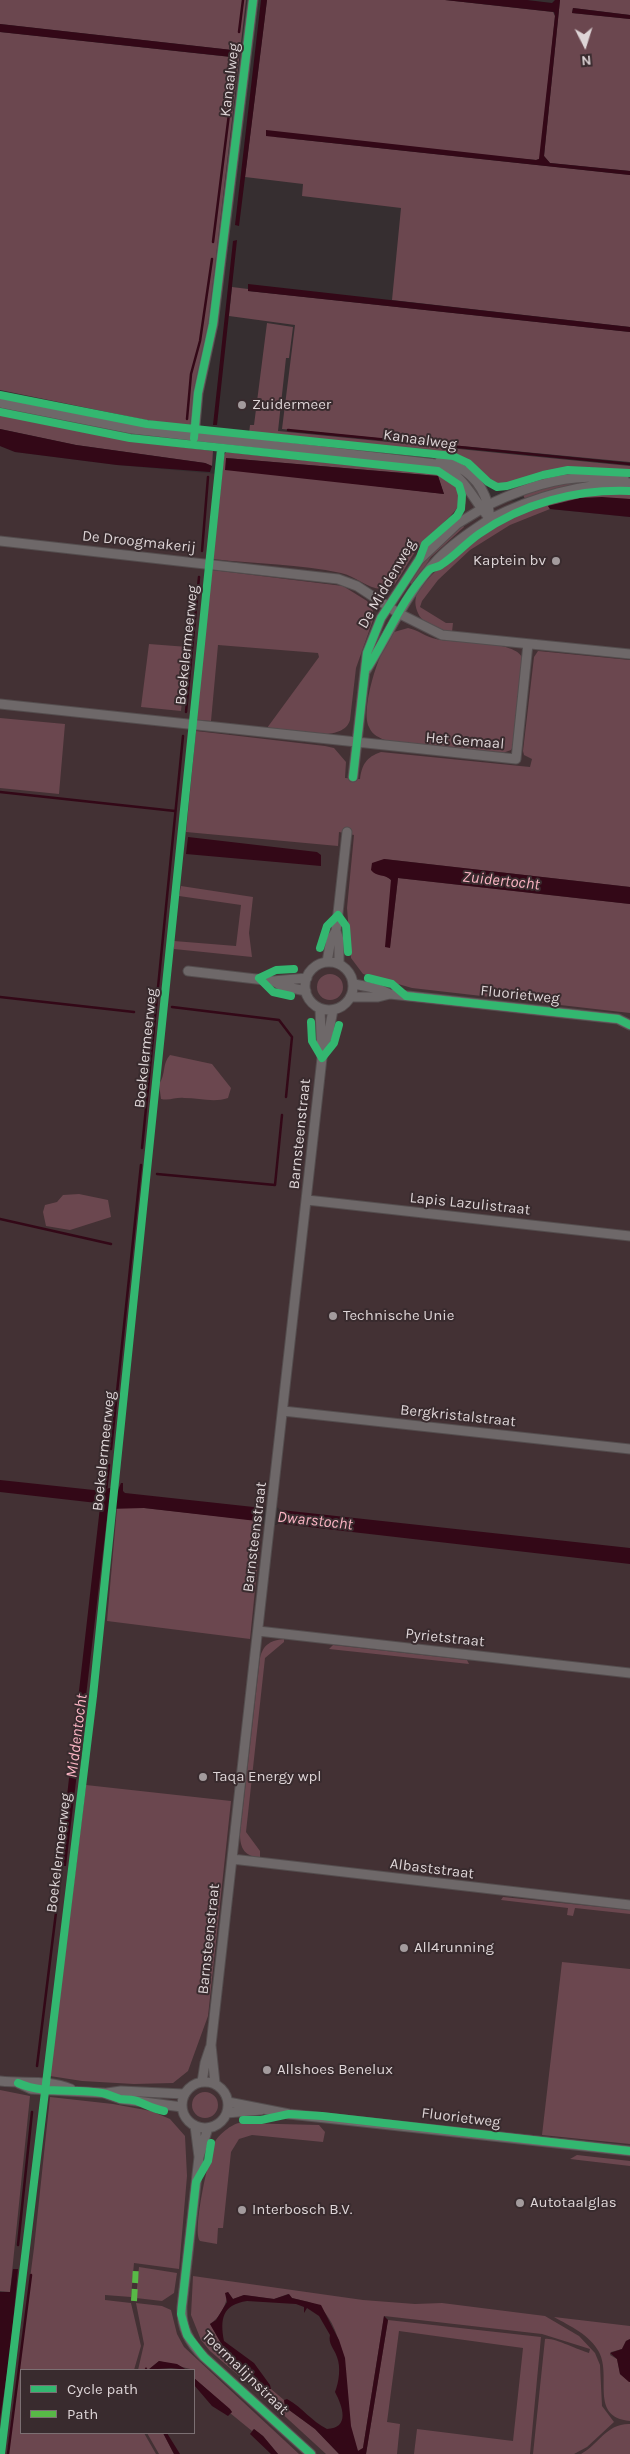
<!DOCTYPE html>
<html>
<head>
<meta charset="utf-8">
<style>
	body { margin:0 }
	#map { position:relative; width:630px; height:2454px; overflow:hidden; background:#362e30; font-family:Karla,sans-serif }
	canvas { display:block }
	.legend { position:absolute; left:20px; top:2369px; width:175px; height:65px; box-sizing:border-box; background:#392b2e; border:1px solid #7b6f72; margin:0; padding:6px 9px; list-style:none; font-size:15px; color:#ded5d7 }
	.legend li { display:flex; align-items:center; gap:10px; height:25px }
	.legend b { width:25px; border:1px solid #7b6f72 }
	.north { position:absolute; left:560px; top:20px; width:50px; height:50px; -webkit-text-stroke:4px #392b2e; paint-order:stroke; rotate:175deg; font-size:14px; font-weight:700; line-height:20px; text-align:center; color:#ded5d7 }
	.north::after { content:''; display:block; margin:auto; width:18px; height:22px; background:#ded5d7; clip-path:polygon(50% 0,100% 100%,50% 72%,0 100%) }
</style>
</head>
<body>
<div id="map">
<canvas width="630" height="2454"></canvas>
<ul class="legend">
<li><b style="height:6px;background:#33b770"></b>Cycle path</li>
<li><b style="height:6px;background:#58b947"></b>Path</li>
</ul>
<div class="north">N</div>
</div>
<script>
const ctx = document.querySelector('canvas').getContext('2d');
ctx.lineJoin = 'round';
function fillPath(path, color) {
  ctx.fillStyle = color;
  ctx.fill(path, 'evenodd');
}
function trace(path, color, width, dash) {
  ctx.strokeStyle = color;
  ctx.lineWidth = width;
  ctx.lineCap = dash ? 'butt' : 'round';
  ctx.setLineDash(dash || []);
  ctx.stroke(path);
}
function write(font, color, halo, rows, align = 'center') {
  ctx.font = font + ' Karla,sans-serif';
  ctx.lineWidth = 4;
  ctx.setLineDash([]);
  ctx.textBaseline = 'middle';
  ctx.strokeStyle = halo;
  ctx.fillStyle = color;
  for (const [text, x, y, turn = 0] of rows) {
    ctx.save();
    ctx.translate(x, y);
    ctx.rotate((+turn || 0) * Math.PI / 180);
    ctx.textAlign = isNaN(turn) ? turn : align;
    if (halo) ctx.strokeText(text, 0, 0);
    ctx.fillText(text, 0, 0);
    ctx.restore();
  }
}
const built = new Path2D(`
	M0 446 15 452 117 465 444 494 548 505 550 509 630 517V2454H0ZM21 2370H194V2433H21Z`);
const green = new Path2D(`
	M0 0H246L205 351 191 427 146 420 0 390V32L231 57 232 50 0 24Z
	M267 0H445L553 12 555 16 540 159 536 160 266 136 630 175V327L392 300 401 208 302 196 303 184 245 177Z
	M560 0H630V15L573 8 572 13 630 19V171L550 163 544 156Z
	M232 287 248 289V291L630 332V462L282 429 295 325 229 316Z
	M267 323 293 327 289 358H286L278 431 630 466V472L585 467 559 470 500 485 487 479 470 463 448 453 249 434 250 425H254Z
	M0 415 120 439 213 451 212 466 205 463 76 445 0 429Z
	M226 452 437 474C487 498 444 519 423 542 412 554 404 571 395 584 375 598 360 577 341 573 300 564 255 564 213 559L224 455ZM226 458 438 476 444 494 342 482Z
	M569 471H596L630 474V476L605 474 519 488 518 484Z
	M591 481 525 499 522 493 558 483Z
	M606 492H630V499L587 498 548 506 550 509 510 525 470 550 438 580 422 601 420 607 446 623H453L452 632C440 631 429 627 421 618 417 613 414 604 416 597 422 575 489 527 511 517 541 502 573 495 606 492Z
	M466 496C467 517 447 528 433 540H431L457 516Z
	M462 524 464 527 431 557 413 585 407 581 419 565Z
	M212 570 343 586 367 601 373 611V620L356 668 350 720C343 745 286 730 267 728L319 657 318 653 218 645 211 721 196 720Z
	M408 628C418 630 426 637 436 639 456 644 516 639 523 659L514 745 511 750 500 754 387 741C380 738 372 735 369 727 360 709 380 646 394 632Z
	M149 644 188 647 181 711 141 707Z
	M538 651 630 660V887L384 859 387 877 391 880 390 947 398 878 630 904V1013L412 988 363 974 351 958 347 908 354 835 339 832 338 846 186 832 196 731 325 746 334 748 346 762 345 778 360 779C362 765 366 757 381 752L530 767 532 759 524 755 523 751 534 657Z
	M0 718 65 724 59 794 0 788Z
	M181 886 253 897 249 933 252 957 174 949V941L236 946 241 905 179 896Z
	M317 987a13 13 0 1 1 26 0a13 13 0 1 1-26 0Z
	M170 1055 212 1064 231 1088 228 1098C214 1103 199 1098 184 1098 176 1097 170 1101 161 1099L159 1084C166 1075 162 1063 170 1055Z
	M79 1194 108 1200 111 1217 70 1230 46 1226 43 1212 45 1205 57 1202 63 1195Z
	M117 1508H144L262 1521 250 1639 107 1621Z
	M284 1639V1642L265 1658 246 1832 260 1851V1858C245 1856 240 1849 240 1834L260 1658C263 1644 272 1640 284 1639Z
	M333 1645 467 1660 469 1664 329 1649Z
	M86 1785 231 1801 208 2016 188 2071 173 2083 134 2084 82 2081 50 2076Z
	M503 1897 630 1910V1914L575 1908 573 1916 567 1915 568 1908 501 1900Z
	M562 1962 630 1969V2144L542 2135Z
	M0 2090 30 2096 10 2292 0 2291Z
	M192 2105a13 13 0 1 1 26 0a13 13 0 1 1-26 0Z
	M50 2097 113 2104 151 2111 170 2119 185 2136 187 2176 179 2269 134 2263 131 2297 105 2295V2300L131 2303 141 2346 134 2370H21V2433H144L156 2454H7L34 2248Z
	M239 2123 319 2125 325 2132 323 2142 252 2135 239 2139 231 2152 223 2228H218L217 2244 200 2241C192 2230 209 2156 215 2142 218 2135 232 2124 239 2123Z
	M577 2155 630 2161V2166L570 2159Z
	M139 2267 177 2273 174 2293 162 2301 136 2298Z
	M193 2276 363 2300 415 2304 442 2303 545 2316 579 2336 595 2353 600 2365 602 2406 614 2422 587 2447 574 2454H533L545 2339C553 2337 578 2350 589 2353L590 2349 542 2334 384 2316 363 2448 358 2451C351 2442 350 2425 349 2414 347 2384 344 2319 314 2304 308 2301 299 2300 292 2298L288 2294 274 2299 244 2295 233 2299 228 2292C227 2303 220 2318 210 2324L225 2350 268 2389H271L284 2400 285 2407 315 2429 339 2454H326L265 2398 210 2351 201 2340 191 2315Z
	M136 2303 162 2306 171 2310 177 2334 184 2347 299 2454H278L263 2436 254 2429 252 2431 230 2413 232 2412 194 2378V2370L159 2361 148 2370H138L144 2344Z
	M554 2317 630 2326V2339L626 2341 622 2349 611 2352 610 2355 617 2359 620 2374 630 2382V2421C589 2417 612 2377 599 2352 590 2335 570 2326 554 2317Z
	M388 2320 541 2337 530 2454H414L417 2429 513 2441 523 2348 399 2331 387 2422 400 2424 397 2454H366Z
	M630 2424V2454H581C599 2444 607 2423 630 2424Z
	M147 2433H163L174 2454H159Z`);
const water = new Path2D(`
	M261 0H267L239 226 235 225Z
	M445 0H527L552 3 555 0H560L544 156 550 163 630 171V175L266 136V130L536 160 539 159 555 16 554 12Z
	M573 8 630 15V19L572 13Z
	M0 24 232 50V57L0 32Z
	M237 240 217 425H213L233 241Z
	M248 284 630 327V332L248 291Z
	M0 429 76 445 205 463 212 466 210 472 117 465 15 452 0 446Z
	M226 458 438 476 444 494 225 470Z
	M602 497 630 499V517L550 509 548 506 580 498Z
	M188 837 317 852 321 855V866L186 854Z
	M384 859 630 887V904L398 878 390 948 385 947 391 880C386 874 376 877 371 870L372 863Z
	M0 1480 103 1491 109 1488 118 1490 121 1483H123V1491L125 1493 630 1548V1564L222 1517 144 1508 108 1509 66 1866H59L100 1507 97 1503 0 1492Z
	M13 2269H18L10 2354 0 2419V2292H10Z
	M228 2292 233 2299 244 2295 274 2299 289 2294 292 2298 321 2305 339 2340 345 2358 351 2426 358 2451 363 2448 384 2316 388 2320 366 2454H339L315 2429 285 2407 284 2400 287 2399C303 2408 311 2421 327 2429 350 2428 343 2407 335 2392 339 2382 341 2367 337 2357 334 2348 328 2344 330 2335L319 2316 307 2308 304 2313V2307L296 2304 247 2301C222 2305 220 2319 224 2341L254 2363 270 2385 271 2389H268L225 2350 210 2324 216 2320 227 2302 225 2293Z
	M630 2339V2382H629L620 2374 617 2359 610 2353 622 2349 626 2341Z
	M159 2361 177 2364 187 2370 171 2368 144 2370 146 2367 148 2370Z
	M194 2378 230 2409 232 2412 228 2416 212 2406 194 2385Z
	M254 2429 263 2436 278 2454H271L250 2434Z
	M163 2433H167L180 2454H174Z`);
const pier = new Path2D(`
	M112 1487H117L114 1510 109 1513Z
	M264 1507 279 1508 277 1525 262 1524Z`);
const stream = new Path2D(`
	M239 32 243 0
	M213 242 237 50
	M187 419 191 374 200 341 212 259
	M288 430 630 464
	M202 551 208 477
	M186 712 199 577
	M0 792 175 811
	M0 997 134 1012
	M172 1007 279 1020 292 1037 286 1097
	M142 1148 183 736
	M157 1174 275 1185 282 1115
	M0 1219 111 1244
	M111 1449 141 1165
	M106 1491 109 1465
	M37 2066 62 1864
	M18 2245 32 2112
	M8 2454 31 2275`);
const minor = new Path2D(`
	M0 403 132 429 436 464C466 476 470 496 490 519 536 496 579 484 630 483
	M194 437 198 393 213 324 253 0
	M440 461C465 466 481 480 488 505 536 482 570 474 624 478
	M0 541 338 579 357 586 398 613 442 635 630 654
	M0 704 516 759 528 644
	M353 777 367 653 381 618 419 560 457 524 488 505 490 519C472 531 453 543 438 559 407 592 389 634 365 672
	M305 986a24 24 0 1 1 48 0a24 24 0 1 1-48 0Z
	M327 962 331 939 336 931
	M339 964V940L336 931 347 832
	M188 971 273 981 282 986 306 991
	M273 981 307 978
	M354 984 379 989 390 994 618 1019 630 1025
	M351 997H378L390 994
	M323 1045 328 1036 333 1010
	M307 1200 630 1236
	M283 1411 630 1449
	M258 1631 630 1673
	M232 1859 630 1905
	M0 2081C24 2084 47 2079 71 2089
	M182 2105a23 23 0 1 1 46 0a23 23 0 1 1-46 0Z
	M202 2082 205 2063 210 2048
	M18 2083 31 2089 104 2093 121 2099 182 2107
	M215 2083 211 2045 322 1058 320 1009
	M107 2093 121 2091 184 2094
	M228 2102 289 2114 630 2151
	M227 2113 261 2110
	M195 2126 199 2157 182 2306C181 2328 189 2342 204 2357L311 2454
	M199 2157 208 2128`);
const quiet = new Path2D(`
	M134 2301 136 2266`);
const cycleway = new Path2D(`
	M0 395 147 424 453 456 468 463 488 482 497 487 507 486 543 475 568 470 630 473
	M0 412 130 438 438 471 459 485 462 495 461 509 457 516 425 544 419 560 381 618 367 653 353 777
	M194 438 198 393 213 324 253 0
	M368 667C388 635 402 599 428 571 431 567 437 568 441 565 455 556 466 543 479 534 523 503 577 489 630 491
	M320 948 327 926 338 915 346 926 348 952
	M368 978 392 984 406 996 618 1019 630 1025
	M291 996 273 992 259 978 276 970 294 969
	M311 1022 312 1041 322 1058 334 1043 339 1025
	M18 2083C45 2095 73 2088 102 2093 108 2094 114 2097 120 2099 127 2100 134 2099 139 2102 149 2106 154 2109 164 2111
	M243 2120H261L289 2114 322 2116 630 2151
	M211 2143 208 2161 196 2182 181 2314 187 2335 204 2357 311 2454
	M1 2454 93 1696 221 449`);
const markers = [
	[242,405,5,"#a39b9d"],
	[556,561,5,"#a39b9d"],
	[333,1316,5,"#a39b9d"],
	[203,1777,5,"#a39b9d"],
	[404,1948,5,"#a39b9d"],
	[267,2070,5,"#a39b9d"],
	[520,2203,5,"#a39b9d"],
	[242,2210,5,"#a39b9d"]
];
const streetNames = [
	["Kanaalweg",230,80,-83],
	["Kanaalweg",420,440,8],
	["De Droogmakerij",139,542,6],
	["De Middenweg",387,584,-60],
	["Boekelermeerweg",187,645,-84],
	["Het Gemaal",465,741,5],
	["Fluorietweg",520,995,6],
	["Boekelermeerweg",146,1048,-84],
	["Barnsteenstraat",300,1134,-84],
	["Lapis Lazulistraat",470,1204,6],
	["Bergkristalstraat",458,1416,6],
	["Boekelermeerweg",104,1451,-84],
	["Barnsteenstraat",255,1537,-83],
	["Pyrietstraat",445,1638,6],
	["Boekelermeerweg",59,1853,-83],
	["Albaststraat",432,1869,7],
	["Barnsteenstraat",209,1939,-84],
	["Fluorietweg",461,2118,7],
	["Toermalijnstraat",245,2373,44]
];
const poiNames = [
	["Zuidermeer",252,405],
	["Kaptein bv",546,561,"right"],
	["Technische Unie",343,1316],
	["Taqa Energy wpl",213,1777],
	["All4running",414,1948],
	["Allshoes Benelux",277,2070],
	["Autotaalglas",530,2203],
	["Interbosch B.V.",252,2210]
];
const waterNames = [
	["Zuidertocht",501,881,6],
	["Dwarstocht",315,1521,6],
	["Middentocht",77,1736,-83]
];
fillPath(built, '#433134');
fillPath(green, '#6b474f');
fillPath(water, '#330817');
fillPath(pier, '#362e30');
trace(stream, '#330817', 2.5);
trace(minor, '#544d4e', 11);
trace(minor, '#6e6869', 9);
trace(quiet, '#58b947', 6, [12, 6]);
trace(cycleway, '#33b770', 8);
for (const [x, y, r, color] of markers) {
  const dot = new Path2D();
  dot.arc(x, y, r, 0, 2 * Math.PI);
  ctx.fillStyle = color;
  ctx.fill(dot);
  trace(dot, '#392b2e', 2);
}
write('15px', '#ded5d7', '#392b2e', streetNames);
write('15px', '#ded5d7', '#392b2e', poiNames, 'left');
write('italic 16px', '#fab4c3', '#392b2e', waterNames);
</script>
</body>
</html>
